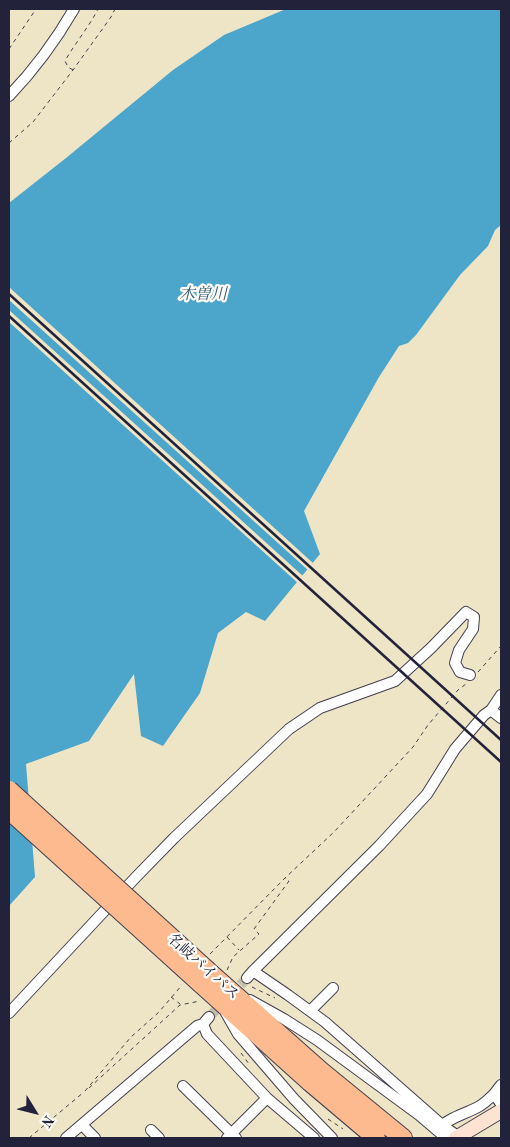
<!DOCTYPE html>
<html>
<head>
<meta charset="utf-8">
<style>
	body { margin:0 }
	#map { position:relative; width:510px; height:1147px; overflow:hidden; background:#eee5c7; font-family:"Old Standard TT",serif }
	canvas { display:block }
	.frame { position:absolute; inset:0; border:10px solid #22223b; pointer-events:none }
	.north { position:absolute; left:10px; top:1087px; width:50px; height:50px; -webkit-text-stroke:4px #fdfcf7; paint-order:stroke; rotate:126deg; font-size:14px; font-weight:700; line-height:20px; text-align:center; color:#22223b }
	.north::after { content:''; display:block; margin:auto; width:18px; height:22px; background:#22223b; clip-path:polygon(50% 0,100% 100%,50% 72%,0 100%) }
</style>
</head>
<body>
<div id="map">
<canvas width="510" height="1147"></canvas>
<div class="frame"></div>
<div class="north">N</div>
</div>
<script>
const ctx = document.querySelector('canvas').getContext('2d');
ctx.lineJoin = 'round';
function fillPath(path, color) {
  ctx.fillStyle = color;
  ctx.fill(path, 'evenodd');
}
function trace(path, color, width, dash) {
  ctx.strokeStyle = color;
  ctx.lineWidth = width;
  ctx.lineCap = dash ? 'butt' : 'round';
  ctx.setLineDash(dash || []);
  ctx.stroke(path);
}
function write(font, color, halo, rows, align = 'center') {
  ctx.font = font + ' "Old Standard TT","Noto Serif JP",serif';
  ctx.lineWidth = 4.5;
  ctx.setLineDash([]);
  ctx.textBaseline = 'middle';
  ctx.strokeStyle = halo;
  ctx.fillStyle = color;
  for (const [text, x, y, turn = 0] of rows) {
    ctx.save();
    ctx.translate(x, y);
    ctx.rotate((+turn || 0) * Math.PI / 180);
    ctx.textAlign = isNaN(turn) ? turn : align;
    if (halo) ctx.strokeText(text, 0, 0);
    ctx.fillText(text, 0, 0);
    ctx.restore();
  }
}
const water = new Path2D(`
	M286 9H501V225L495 230 488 246 460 275 416 335 408 343 399 346 379 377 304 511 320 554 265 621 246 612 218 633 200 693 163 746 141 736 134 674 89 741 26 764 35 877 9 906V203L66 158 173 70 224 35Z`);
const pier = new Path2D(`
	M9 287 314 564 309 571 9 300Z
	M9 310 304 577 299 584 9 322Z`);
const streetTunnel = new Path2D(`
	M209 1017 247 978`);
const path = new Path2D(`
	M9 49 36 9
	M73 70 68 67 65 61C75 43 89 27 98 9
	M9 143 33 122 73 70 111 17 115 9
	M478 672 501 646
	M227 937 239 950
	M210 954 285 878 334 832 413 747 428 725 458 690 466 684
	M227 970 233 957 259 934 254 929 289 881 285 878
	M252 987 275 998
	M171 997 180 1004
	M241 1053 249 1064
	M89 1088 180 1005 200 1001
	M85 1091 131 1037 159 1012 182 985
	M328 1119 343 1129
	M29 1138 84 1092`);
const street = new Path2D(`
	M9 96C34 70 56 40 74 9
	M491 710 501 718
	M253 971 288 995 325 1022 442 1125 459 1137
	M247 978 253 971 379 846 427 794 455 749 484 715 491 710 501 695
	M250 1000 284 1019 317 1040 419 1115 446 1138
	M310 1011 333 988
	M9 1013 136 877 174 838 289 729 320 708 395 681 431 648 466 612 474 617 473 629 459 650 455 663 460 672 470 675
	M226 1013 238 1034 294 1099 332 1138
	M203 1024 207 1034 267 1098 314 1138
	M501 1085 494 1094 501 1104
	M183 1086 236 1138
	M82 1125 95 1138
	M438 1129C448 1118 465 1114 478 1107 484 1104 489 1099 494 1094
	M151 1130 159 1138
	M66 1138 197 1026 203 1024 209 1017
	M227 1138 267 1098`);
const secondary = new Path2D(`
	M456 1138 501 1111`);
const highway = new Path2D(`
	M208 971 321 1071 403 1138
	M200 983 311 1083 376 1138`);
const rail = new Path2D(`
	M9 294 501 740
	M9 316 501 762`);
const highwayBridge = new Path2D(`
	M9 790 208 971
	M9 810 200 983`);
const streetNames = [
	["名岐バイパス",203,967,42]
];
const waterNames = [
	["木曽川",203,295]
];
fillPath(water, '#4ca5ca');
fillPath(pier, '#eee5c7');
trace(streetTunnel, '#c5beab', 10, [10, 5]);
trace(street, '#413f50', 12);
trace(secondary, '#413f50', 16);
trace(highway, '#413f50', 20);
trace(path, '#413f50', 1, [4, 4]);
trace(street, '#fff', 10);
trace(secondary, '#fee3d2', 14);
trace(highway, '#fcba8e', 18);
trace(rail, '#22223b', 2.5);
trace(highwayBridge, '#413f50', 20, []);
trace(highwayBridge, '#fcba8e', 18);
write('15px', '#22223b', '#fdfcf7', streetNames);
write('italic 16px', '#355d7b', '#fdfcf7', waterNames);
</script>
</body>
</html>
